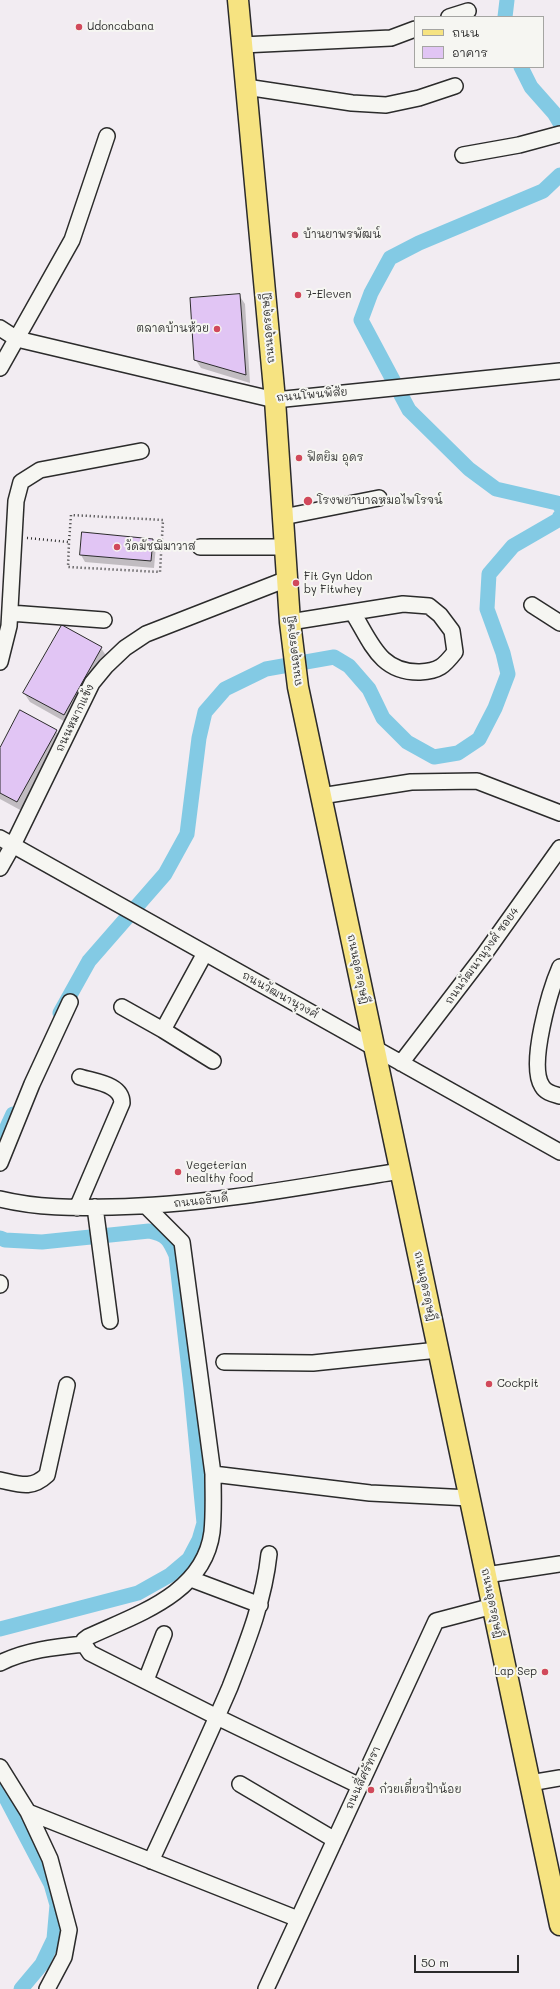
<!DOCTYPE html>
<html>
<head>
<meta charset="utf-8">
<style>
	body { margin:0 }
	#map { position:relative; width:560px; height:1989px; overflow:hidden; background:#f2ecf2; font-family:Mali,"Playpen Sans Thai",sans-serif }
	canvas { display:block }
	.legend { position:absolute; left:414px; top:16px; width:130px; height:52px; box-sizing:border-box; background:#f6f6f2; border:1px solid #a5a5a2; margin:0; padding:5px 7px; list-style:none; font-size:12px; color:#2b2b2b }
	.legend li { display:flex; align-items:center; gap:8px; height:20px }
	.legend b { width:20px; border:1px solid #a5a5a2 }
	.scale { position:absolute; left:414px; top:1955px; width:105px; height:18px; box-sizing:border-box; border:2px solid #2b2b2b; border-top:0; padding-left:5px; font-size:12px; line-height:14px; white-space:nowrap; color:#2b2b2b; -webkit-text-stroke:3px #f6f6f2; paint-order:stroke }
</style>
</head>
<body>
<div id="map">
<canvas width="560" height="1989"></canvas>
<ul class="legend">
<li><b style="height:5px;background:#f6e381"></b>ถนน</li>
<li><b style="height:11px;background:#e1c5f4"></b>อาคาร</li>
</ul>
<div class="scale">50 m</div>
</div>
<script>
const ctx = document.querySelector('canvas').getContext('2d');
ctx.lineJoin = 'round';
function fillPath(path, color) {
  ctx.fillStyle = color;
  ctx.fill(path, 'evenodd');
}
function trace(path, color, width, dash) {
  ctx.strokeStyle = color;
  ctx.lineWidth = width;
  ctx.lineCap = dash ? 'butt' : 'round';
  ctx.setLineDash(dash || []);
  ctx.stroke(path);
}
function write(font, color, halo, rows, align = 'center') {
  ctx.font = font + ' Mali,"Playpen Sans Thai",sans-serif';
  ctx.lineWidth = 4;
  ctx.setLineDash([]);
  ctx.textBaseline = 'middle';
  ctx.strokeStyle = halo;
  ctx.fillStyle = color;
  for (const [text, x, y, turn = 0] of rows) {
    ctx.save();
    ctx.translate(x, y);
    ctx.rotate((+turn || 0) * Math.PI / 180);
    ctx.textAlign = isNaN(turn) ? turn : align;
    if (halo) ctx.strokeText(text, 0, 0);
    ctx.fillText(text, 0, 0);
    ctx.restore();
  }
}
const shadow = new Path2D(`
	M239 295 245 304 250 383 201 368 195 359Z
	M83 534 152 540 156 546 154 568 85 562 81 555Z
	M101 648 107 657 69 724 30 702 24 693Z
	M56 731 61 740 22 811 0 799V750Z`);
const canal = new Path2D(`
	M505 17 507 0
	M521 67 531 87 554 113 560 123
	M560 175 543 191 419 243 390 258 371 293 361 320 409 410 469 469 496 489 557 503 560 506
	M60 1013 89 961 165 874 187 834 199 738 205 712 225 689 266 669 334 657 349 666 369 689 383 718 407 742 434 757 458 753 479 739 495 708 508 674 503 653 487 609 489 574 513 546 558 520 560 516
	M0 1142 13 1114
	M0 1238 5 1240 42 1242 149 1231C167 1235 169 1239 176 1255L191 1388 204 1523 199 1540 189 1559 170 1575 138 1593 0 1629
	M0 1787 51 1884 57 1905 54 1939 42 1964 21 1989`);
const building = new Path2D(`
	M240 294 246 375 194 360 190 298Z
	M82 532 153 539 151 561 80 555Z
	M62 625 102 647 64 715 23 693Z
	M20 710 57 730 17 802 0 793V748Z`);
const path = new Path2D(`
	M27 538 69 542 71 515 163 520 160 572 68 567 69 542`);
const minor = new Path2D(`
	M449 17 468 11
	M242 45 391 38 415 29
	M246 87 352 103 386 105 419 98 455 86
	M463 155 519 145 560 134
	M0 328 17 339 275 400 560 371
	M0 368 72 240 107 136
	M283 517 379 498
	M200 547H285
	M532 605 560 623
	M10 613 104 620
	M290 622 403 604 429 606 440 615 452 631 455 652C444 666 439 671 420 672 380 673 371 642 353 613
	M0 662 9 626 16 501 21 482 40 470 141 451
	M321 796 411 782 477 781 560 813
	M0 838 560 1152
	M0 868 13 845 92 683 106 666 125 648 146 634 287 579
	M205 953 163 1030 213 1061
	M560 967C550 990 528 1065 542 1086 546 1093 553 1094 560 1096
	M122 1007 163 1030
	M401 1063 483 956 560 848
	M0 1163 32 1084 70 1002
	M0 1199C37 1208 74 1208 112 1207 209 1205 304 1186 400 1171
	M146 1206 182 1242 213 1474 370 1493 470 1498
	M95 1207 110 1321
	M77 1208 122 1103C122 1084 95 1082 80 1077
	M0 1283V1285
	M224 1362 313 1363 438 1350
	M213 1474C213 1493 214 1513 212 1532 204 1594 137 1614 88 1637L84 1640V1644L90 1653 217 1717 360 1786
	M0 1480C19 1484 31 1490 47 1475L67 1385
	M486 1575 560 1564
	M191 1579 260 1605
	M0 1663C26 1650 55 1647 84 1644
	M146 1680 164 1634
	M0 1767 28 1812 50 1859 69 1930 64 1957 47 1989
	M530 1783 560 1778
	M240 1784 335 1840
	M28 1812 298 1919
	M151 1861C178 1803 205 1745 230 1687 247 1643 264 1601 269 1554
	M266 1989 436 1621 493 1606`);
const major = new Path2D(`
	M238 0 275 400 290 622 298 687 560 1925`);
const markers = [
	[79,27,4,"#d1495b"],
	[295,235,4,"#d1495b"],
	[298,295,4,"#d1495b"],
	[217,329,4,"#d1495b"],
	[299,458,4,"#d1495b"],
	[308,501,5,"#d1495b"],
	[117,547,4,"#d1495b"],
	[296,583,4,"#d1495b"],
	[178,1172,4,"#d1495b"],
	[489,1384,4,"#d1495b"],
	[545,1672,4,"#d1495b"],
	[371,1790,4,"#d1495b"]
];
const poiNames = [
	["Udoncabana",87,27],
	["บ้านยาพรพัฒน์",303,235],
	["7-Eleven",306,295],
	["ตลาดบ้านห้วย",209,329,"right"],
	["ฟิตยิม อุดร",307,458],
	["โรงพยาบาลหมอไพโรจน์",317,501],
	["วัดมัชฌิมาวาส",125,547],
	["Fit Gyn Udon",304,577],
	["by Fitwhey",304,590],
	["Vegeterian",186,1166],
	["healthy food",186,1179],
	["Cockpit",497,1384],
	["Lap Sep",537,1672,"right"],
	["ก๋วยเตี๋ยวป้าน้อย",379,1790]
];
const streetNames = [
	["ถนนอุดรดุษฎี",268,328,-95],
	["ถนนโพนพิสัย",312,395,-5],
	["ถนนอุดรดุษฎี",294,651,-97],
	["ถนนหมากแข้ง",75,718,-64],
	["ถนนวัฒนานุวงศ์ ซอย4",482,956,-54],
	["ถนนอุดรดุษฎี",358,969,78],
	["ถนนวัฒนานุวงศ์",280,995,29],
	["ถนนอธิบดี",201,1201,-6],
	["ถนนอุดรดุษฎี",425,1286,78],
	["ถนนอุดรดุษฎี",492,1603,78],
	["ถนนสี่ศรัทรา",363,1778,-65]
];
fillPath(shadow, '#0003');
trace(canal, '#83cae4', 15);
fillPath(building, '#e1c5f4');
trace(building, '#2b2b2b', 1);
trace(minor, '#2b2b2b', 18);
trace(major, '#2b2b2b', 23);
trace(path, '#2b2b2b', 2.5, [1, 3]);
trace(minor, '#f6f6f2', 15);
trace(major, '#f6e381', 20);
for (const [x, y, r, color] of markers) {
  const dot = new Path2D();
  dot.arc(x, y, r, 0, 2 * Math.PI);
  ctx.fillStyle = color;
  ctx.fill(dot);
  trace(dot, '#f6f6f2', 1.5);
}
write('11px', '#2b2b2b', '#f6f6f2', poiNames, 'left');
write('11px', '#2b2b2b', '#f6f6f2', streetNames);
</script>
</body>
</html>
